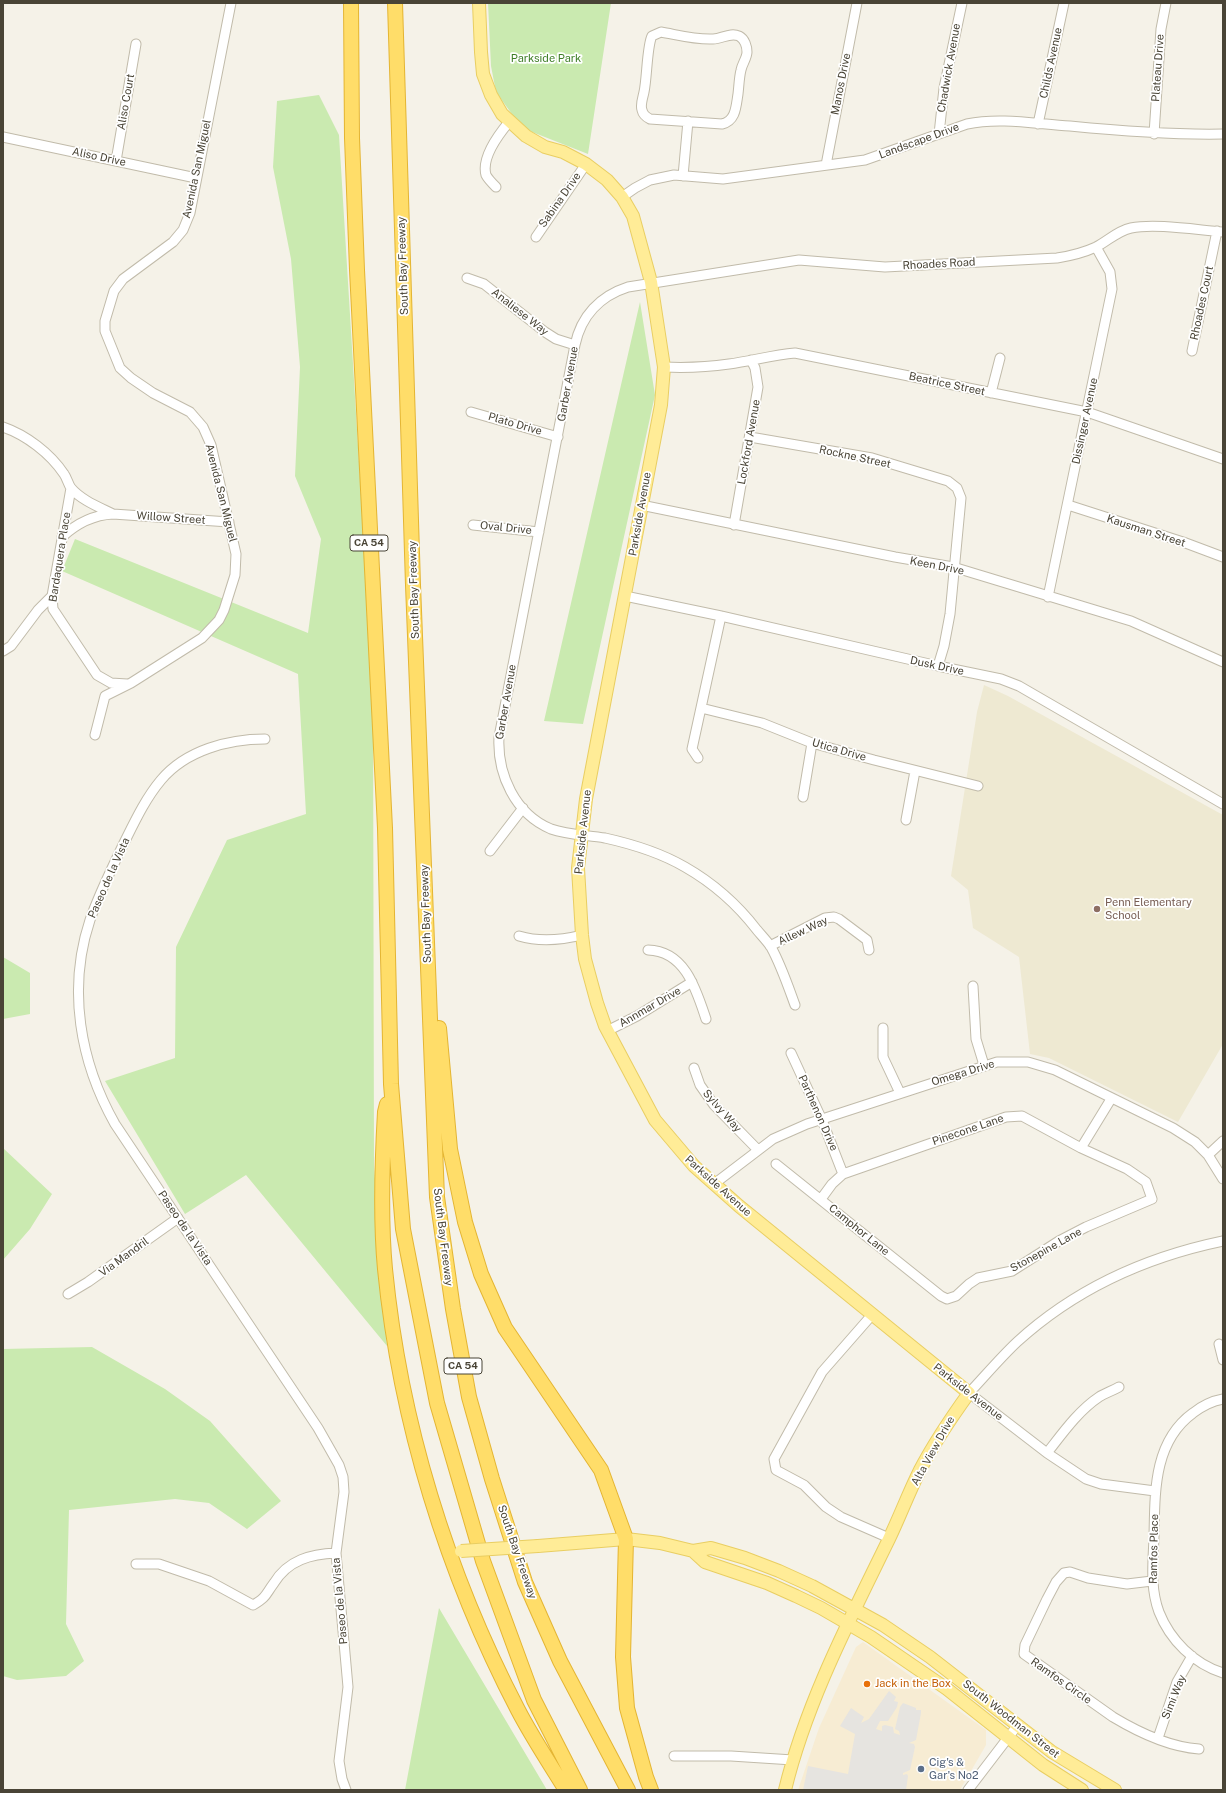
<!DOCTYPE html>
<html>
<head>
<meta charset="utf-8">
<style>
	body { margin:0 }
	#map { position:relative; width:1226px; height:1793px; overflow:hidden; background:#f5f2e8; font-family:"Public Sans",sans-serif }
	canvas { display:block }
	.frame { position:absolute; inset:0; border:4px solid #494436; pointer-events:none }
</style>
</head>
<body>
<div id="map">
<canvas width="1226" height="1793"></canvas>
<div class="frame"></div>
</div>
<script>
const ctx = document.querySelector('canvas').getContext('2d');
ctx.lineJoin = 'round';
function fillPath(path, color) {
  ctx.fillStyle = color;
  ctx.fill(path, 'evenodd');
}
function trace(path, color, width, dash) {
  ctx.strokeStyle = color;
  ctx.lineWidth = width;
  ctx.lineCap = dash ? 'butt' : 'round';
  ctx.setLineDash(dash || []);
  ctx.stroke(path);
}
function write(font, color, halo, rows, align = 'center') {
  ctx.font = font + ' "Public Sans",sans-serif';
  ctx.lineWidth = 3.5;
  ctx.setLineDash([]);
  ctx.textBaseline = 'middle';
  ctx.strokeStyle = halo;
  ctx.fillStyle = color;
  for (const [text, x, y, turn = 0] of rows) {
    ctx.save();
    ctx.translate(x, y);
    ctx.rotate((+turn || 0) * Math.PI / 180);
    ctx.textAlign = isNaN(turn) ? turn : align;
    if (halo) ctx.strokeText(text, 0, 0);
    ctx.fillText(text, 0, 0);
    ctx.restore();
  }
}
const commercial = new Path2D(`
	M863 1642 986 1730V1745L960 1790H798L819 1728 856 1647Z`);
const education = new Path2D(`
	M984 685 1008 696 1223 815V1044L1178 1122 1049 1058 1030 1054 1019 957 973 928 968 890 951 876 977 712Z`);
const green = new Path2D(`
	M488 3H611L588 154 522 128 496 92 491 66Z
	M319 95 339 135 373 691 374 1165 387 1346 246 1175 185 1214 105 1081 175 1058 176 947 227 840 306 814 298 674 62 571 75 539 308 633 321 539 295 476 300 367 291 259 273 167 277 101Z
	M640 302 655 395 583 724 544 721Z
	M3 957 30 973V1014L3 1019Z
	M3 1148 52 1194 30 1229 3 1260Z
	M92 1347 165 1389 210 1421 281 1501 247 1529 209 1503 175 1499 69 1510 66 1624 84 1661 66 1676 17 1680 3 1676V1349Z
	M439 1608 547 1790H405Z`);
const parking = new Path2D(`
	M889 1691 896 1697 894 1701 898 1702 897 1707 888 1721H880L876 1729 882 1731V1726L885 1725 893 1727 894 1733 900 1735 899 1731 895 1729 900 1707 903 1703 916 1708V1710H921V1713L916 1740 909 1743 914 1744 915 1747 910 1770 903 1773V1775L907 1774 908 1776 906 1790H803L808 1766 848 1774 855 1734 840 1726 851 1708 864 1717 861 1723 869 1719Z`);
const minor = new Path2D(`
	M661 32C678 35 696 40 713 39 722 39 730 32 739 36 745 39 747 47 747 52 747 58 742 64 741 70 739 78 739 86 738 94 736 106 736 121 722 124L650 119C646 117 643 115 642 110 640 105 643 97 644 92 647 79 647 45 652 36Z
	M1038 124 1064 3
	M939 134 944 88 962 3
	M1154 134 1161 29 1166 3
	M3 137 196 178
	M116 161 136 44
	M826 165 857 3
	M683 176 688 121
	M496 187C493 184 488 179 486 175 481 157 499 134 509 122
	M622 197 635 188 650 180 674 175 723 179 865 160 967 124C1000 117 1036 124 1070 126 1121 131 1172 135 1223 134
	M536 237 586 164
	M467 278 484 284 545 332 556 339 575 345
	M1192 351 1217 231
	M664 367C686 368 708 367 729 364 751 361 773 355 795 353L1087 412 1223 459
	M991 393 1000 358
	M471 412 558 437
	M3 427C26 435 50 453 64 474 67 478 68 484 71 488 81 500 99 507 113 514 93 515 77 523 62 537
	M750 437 872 458 948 481 957 488 961 498 950 614 944 646 938 666
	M71 488 52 596 53 609 97 675 111 683 127 684
	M641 505 895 557 953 567 1131 621 1223 662
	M1068 505 1183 542 1223 557
	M113 514 229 522
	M473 525 539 532
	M734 525 758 387 755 368 751 360
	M625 596 721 616 938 666 1001 679 1019 686 1223 804
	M1048 597 1112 289 1110 272 1096 247
	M3 651 11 646 38 610 52 596
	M701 708 762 723 812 743 874 760 978 786
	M95 735 105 696 131 683 202 638 219 620 224 610 235 575 236 554 211 445 203 427 190 412 153 393 131 378 120 368 105 331V321L114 291 123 279 173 242 183 230 190 213 231 3
	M265 739C229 739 186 750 161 780 145 799 134 823 123 845 111 870 99 894 90 920 67 989 80 1062 115 1124L318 1428 339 1465 343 1477 344 1492 336 1553 348 1687 339 1761 342 1779 346 1790
	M698 758 692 749 721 616
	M803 797 812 743
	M906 820 915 771
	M490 851 523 808
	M519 936C539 942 562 940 582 935
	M770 946 825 918 834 917 839 919 867 940 869 950
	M648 950C685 951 696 989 706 1019
	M973 986 976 1039 984 1065
	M795 1005C788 986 781 965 771 947 767 941 762 936 757 930 737 904 713 883 685 867 661 853 632 844 605 838 588 835 568 835 551 829 515 814 497 774 499 737L575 345C581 316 600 296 628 287L799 260 885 267 1057 258C1070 256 1083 253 1096 247 1108 241 1117 231 1131 228 1155 223 1197 230 1223 232
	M883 1028V1057L900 1093
	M607 1031 637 1016 692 982
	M791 1053 822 1120 843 1174
	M694 1068 700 1085 714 1105 758 1150
	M1081 1148 1111 1099
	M1208 1155 1223 1141
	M776 1164 941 1296 947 1299 956 1296 969 1284 978 1278 1012 1271 1059 1241 1086 1227 1152 1199 1146 1182 1127 1169 1081 1148 1022 1116 1006 1117 843 1174 832 1184 821 1199
	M714 1184 773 1139 807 1124 997 1062H1028L1055 1070 1173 1128 1195 1142 1208 1155 1223 1179
	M68 1294 88 1282 178 1218
	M871 1316 822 1372 774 1459 776 1470 804 1485 826 1507 841 1517 889 1538
	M1219 1344 1223 1360
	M1223 1399C1212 1401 1202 1406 1193 1413 1153 1442 1155 1493 1154 1537 1153 1563 1150 1588 1159 1612 1170 1640 1194 1664 1223 1673
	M1047 1453C1062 1434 1078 1411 1099 1397 1105 1393 1112 1391 1119 1387
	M1155 1491 1101 1484 1086 1479 1047 1453 969 1393C985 1376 1000 1358 1017 1342 1075 1289 1146 1257 1223 1241
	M136 1564H159L209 1581 253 1605C267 1597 265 1595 274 1583 288 1560 311 1554 336 1553
	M1152 1581 1127 1584 1088 1578 1070 1572 1064 1573 1056 1582 1047 1599 1025 1645 1024 1654 1113 1717C1138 1732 1170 1747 1199 1749
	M1158 1738 1177 1682 1192 1656
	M674 1756H731L793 1760
	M968 1790 1017 1726`);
const major = new Path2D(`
	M479 3 481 52 483 74 491 95 502 114 526 136 545 147 563 152 586 164 607 180 622 197 633 216 651 282 664 367 661 405 586 799 578 868 582 935 585 959 597 1003 605 1026 655 1120 694 1166 739 1206 969 1393C951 1418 934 1443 920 1470 909 1492 900 1516 889 1539 850 1619 806 1703 785 1790
	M538 1546 626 1539 660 1543 693 1551 711 1548 745 1558 779 1571 812 1586 883 1625 930 1657 1052 1752 1115 1790
	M693 1551 705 1562 767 1583 796 1596 821 1608 871 1637 947 1689 1043 1765 1082 1790`);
const highway = new Path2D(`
	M351 3 352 138 357 270 385 828 391 1084 403 1229 437 1403 483 1561 534 1700 580 1790
	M395 3 413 585 437 1197 453 1309 469 1397 492 1479 525 1582 560 1661 628 1790
	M439 1028 450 1149 465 1222 481 1274 505 1328 601 1470 626 1539 623 1657 627 1708 646 1777 651 1790
	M387 1104 385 1112C382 1164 380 1217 385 1269 400 1422 447 1574 518 1710 532 1737 550 1764 566 1790`);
const majorBridge = new Path2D(`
	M461 1551 538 1546`);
const markers = [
	[1097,909,4,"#8d6e63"],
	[867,1684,4,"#e8710a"],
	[921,1769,4,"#5c6f8a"]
];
const shields = [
	[369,543,38],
	[463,1366,38]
];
const shieldNames = [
	["CA 54",369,543],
	["CA 54",463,1366]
];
const parkNames = [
	["Parkside Park",546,59]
];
const streetNames = [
	["Childs Avenue",1051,63,-78],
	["Chadwick Avenue",949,68,-80],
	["Plateau Drive",1158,68,-86],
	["Manos Drive",841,84,-79],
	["Aliso Court",126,102,-80],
	["Landscape Drive",919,141,-20],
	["Aliso Drive",99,157,12],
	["Avenida San Miguel",197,169,-78],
	["Sabina Drive",560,200,-55],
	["Rhoades Road",939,264,-3],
	["South Bay Freeway",403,266,-92],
	["Rhoades Court",1202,303,-78],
	["Analiese Way",520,312,38],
	["Garber Avenue",568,384,-80],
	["Beatrice Street",947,384,12],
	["Dissinger Avenue",1085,421,-78],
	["Plato Drive",515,424,16],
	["Lockford Avenue",749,442,-80],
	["Rockne Street",855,457,12],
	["Avenida San Miguel",221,493,76],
	["Parkside Avenue",640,514,-80],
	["Willow Street",171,518,4],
	["Oval Drive",506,528,6],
	["Kausman Street",1146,531,18],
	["Bardaquera Place",60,557,-81],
	["Keen Drive",937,566,11],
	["South Bay Freeway",414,590,-92],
	["Dusk Drive",937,666,12],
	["Garber Avenue",506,702,-80],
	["Utica Drive",839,750,16],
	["Parkside Avenue",583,832,-84],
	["Paseo de la Vista",109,878,-66],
	["South Bay Freeway",426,914,-92],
	["Allew Way",803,931,-25],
	["Annmar Drive",650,1007,-30],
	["Omega Drive",963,1073,-17],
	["Sylvy Way",722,1111,49],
	["Parthenon Drive",818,1113,66],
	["Pinecone Lane",968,1130,-19],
	["Parkside Avenue",718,1186,42],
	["Paseo de la Vista",185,1228,56],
	["Camphor Lane",859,1230,39],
	["South Bay Freeway",443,1237,83],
	["Stonepine Lane",1046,1250,-29],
	["Via Mandril",124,1257,-36],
	["Parkside Avenue",968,1392,38],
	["Alta View Drive",933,1451,-61],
	["Ramfos Place",1154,1549,-89],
	["South Bay Freeway",517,1552,71],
	["Paseo de la Vista",340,1601,-95],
	["Ramfos Circle",1061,1681,35],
	["Simi Way",1174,1697,-68],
	["South Woodman Street",1011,1719,38]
];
const educationNames = [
	["Penn Elementary",1105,903],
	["School",1105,916]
];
const foodNames = [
	["Jack in the Box",875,1684]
];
const serviceNames = [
	["Cig's &",929,1763],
	["Gar's No2",929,1776]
];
fillPath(commercial, '#f7ecd3');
fillPath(education, '#eee9d2');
fillPath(green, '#caeab0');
fillPath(parking, '#e6e4e0');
trace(minor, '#c1bbaa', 11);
trace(major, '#e9ce62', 14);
trace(highway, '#e4b533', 16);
trace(minor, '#fff', 9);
trace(major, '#ffec97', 12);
trace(highway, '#ffdd69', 14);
trace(majorBridge, '#e9ce62', 14, []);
trace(majorBridge, '#ffec97', 12);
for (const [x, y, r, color] of markers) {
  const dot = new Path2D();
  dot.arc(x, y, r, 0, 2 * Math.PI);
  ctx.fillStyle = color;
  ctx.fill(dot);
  trace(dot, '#fff', 1.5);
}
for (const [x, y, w] of shields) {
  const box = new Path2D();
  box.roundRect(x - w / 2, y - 8, w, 16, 3);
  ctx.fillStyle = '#fff';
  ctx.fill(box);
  trace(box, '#494436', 1);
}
write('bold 10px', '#494436', null, shieldNames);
write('11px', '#3e7e27', '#fff', parkNames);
write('11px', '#494436', '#fff', streetNames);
write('11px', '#785e54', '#fff', educationNames, 'left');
write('11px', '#c56008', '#fff', foodNames, 'left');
write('11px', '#4e5e75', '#fff', serviceNames, 'left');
</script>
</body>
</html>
